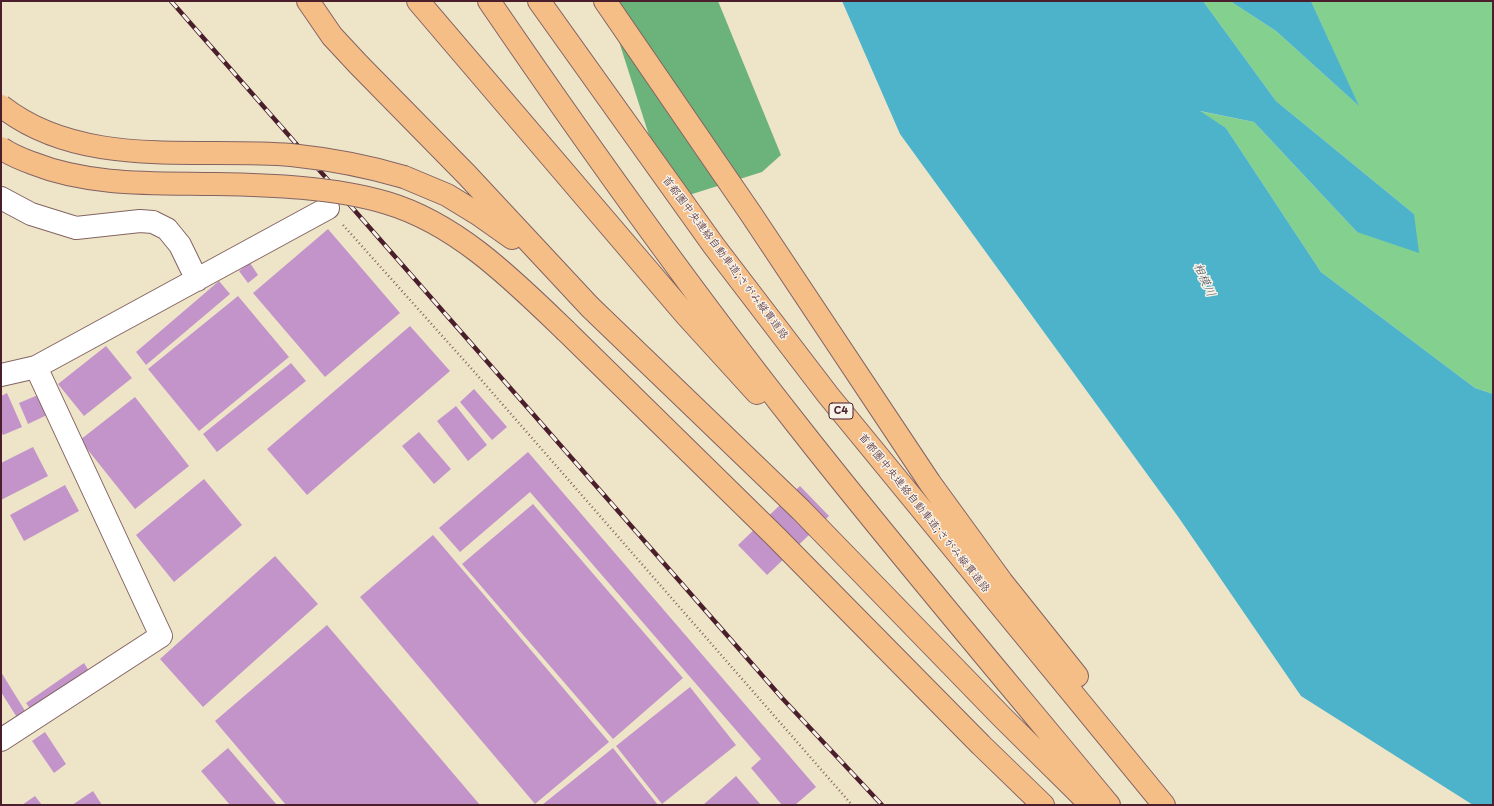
<!DOCTYPE html>
<html>
<head>
<meta charset="utf-8">
<style>
	body { margin:0 }
	#map { position:relative; width:1494px; height:806px; overflow:hidden; background:#eee5c9; font-family:"Playpen Sans",sans-serif }
	canvas { display:block }
	.frame { position:absolute; inset:0; border:2px solid #4a1f2b; pointer-events:none }
</style>
</head>
<body>
<div id="map">
<canvas width="1494" height="806"></canvas>
<div class="frame"></div>
</div>
<script>
const ctx = document.querySelector('canvas').getContext('2d');
ctx.lineJoin = 'round';
function fillPath(path, color) {
  ctx.fillStyle = color;
  ctx.fill(path, 'evenodd');
}
function trace(path, color, width, dash) {
  ctx.strokeStyle = color;
  ctx.lineWidth = width;
  ctx.lineCap = dash ? 'butt' : 'round';
  ctx.setLineDash(dash || []);
  ctx.stroke(path);
}
function write(font, color, halo, rows, align = 'center') {
  ctx.font = font + ' "Playpen Sans","Klee One",sans-serif';
  ctx.lineWidth = 3;
  ctx.setLineDash([]);
  ctx.textBaseline = 'middle';
  ctx.strokeStyle = halo;
  ctx.fillStyle = color;
  for (const [text, x, y, turn = 0] of rows) {
    ctx.save();
    ctx.translate(x, y);
    ctx.rotate((+turn || 0) * Math.PI / 180);
    ctx.textAlign = isNaN(turn) ? turn : align;
    if (halo) ctx.strokeText(text, 0, 0);
    ctx.fillText(text, 0, 0);
    ctx.restore();
  }
}
const green = new Path2D(`
	M1203 1H1230L1276 31 1358 105 1311 1H1493V394L1475 388 1321 272 1226 128 1199 111 1254 122 1357 232 1414 214 1276 101Z`);
const forest = new Path2D(`
	M617 1H718L781 155 762 172 670 201 615 29Z`);
const water = new Path2D(`
	M842 1H1203L1276 101 1414 214 1419 253 1357 232 1254 122 1200 111 1226 128 1321 272 1475 388 1493 394V805H1473L1301 696 1179 518 900 134Z
	M1230 1H1311L1359 106 1276 31Z`);
const building = new Path2D(`
	M328 229 400 313 325 377 253 293Z
	M250 263 258 275 248 283 239 271Z
	M219 281 230 294 146 365 136 352Z
	M238 296 289 357 199 431 148 369Z
	M410 326 450 371 307 495 267 449Z
	M106 346 132 378 84 416 58 384Z
	M291 363 306 381 217 452 203 434Z
	M474 389 507 427 492 440 460 402Z
	M7 393 22 427 3 435 1 431V396Z
	M38 395 47 415 28 424 19 403Z
	M135 397 189 466 135 509 80 440Z
	M456 406 487 445 468 461 437 421Z
	M419 432 451 469 434 484 402 446Z
	M33 447 48 476 1 500V463Z
	M528 452 816 787 795 805H782L751 768 761 759 530 492 460 552 439 528Z
	M204 479 242 525 174 582 136 535Z
	M65 485 79 511 24 541 10 515Z
	M800 486 829 516 767 575 738 545Z
	M533 504 683 678 613 739 462 564Z
	M433 535 609 742 535 804 360 597Z
	M275 556 318 604 203 707 160 659Z
	M327 625 480 805H286L215 721Z
	M84 663 89 671 31 710 26 703Z
	M1 672 27 714 18 719 1 692Z
	M690 687 736 745 662 804 616 746Z
	M45 732 66 764 54 773 32 741Z
	M228 748 277 805H230L201 771Z
	M613 748 658 805H542Z
	M736 776 761 805H703Z
	M93 791 102 805H72Z
	M35 796 42 805H22Z`);
const path = new Path2D(`
	M343 225 470 367 852 805`);
const minor = new Path2D(`
	M1 198 31 214 76 228 140 221 153 222 167 229 180 245 197 280
	M1 375 36 367 328 208
	M1 740 161 636 36 367`);
const highway = new Path2D(`
	M308 1 332 36 358 64 467 175 590 307 801 510 1002 717 1091 805
	M418 1 686 315 757 393
	M489 1C588 146 690 289 798 426 899 555 1005 679 1109 805
	M539 1 714 246 828 395 1164 805
	M605 1 751 214 930 483 1002 582 1077 676
	M404 177 447 195 478 214 512 238
	M566 331 775 536 981 745 1043 805`);
const rail = new Path2D(`
	M171 1 782 698 882 805`);
const highwayBridge = new Path2D(`
	M1 106C82 170 196 147 291 155 329 159 367 166 404 177
	M1 148C11 155 21 159 32 163 90 186 153 183 215 184 270 185 334 187 387 203 458 224 515 282 566 331`);
const shields = [
	[841,411,24]
];
const shieldNames = [
	["C4",841,411]
];
const streetNames = [
	["首都圏中央連絡自動車道;さがみ縦貫道路",725,258,53],
	["首都圏中央連絡自動車道;さがみ縦貫道路",924,513,51]
];
const waterNames = [
	["相模川",1204,280,66]
];
fillPath(green, '#84d18f');
fillPath(forest, '#6bb37a');
fillPath(water, '#4cb3cb');
fillPath(building, '#c394c9');
trace(minor, '#836462', 24);
trace(highway, '#836462', 24);
trace(path, '#836462', 2.5, [1, 3]);
trace(minor, '#fff', 22);
trace(highway, '#f6be87', 22);
trace(rail, '#4a1f2b', 4.5);
trace(rail, '#f7f3e8', 3, [9]);
trace(highwayBridge, '#836462', 24, []);
trace(highwayBridge, '#f6be87', 22);
for (const [x, y, w] of shields) {
  const box = new Path2D();
  box.roundRect(x - w / 2, y - 8, w, 16, 3);
  ctx.fillStyle = '#f7f3e8';
  ctx.fill(box);
  trace(box, '#4a1f2b', 1);
}
write('bold 10px', '#4a1f2b', null, shieldNames);
write('11px', '#4a1f2b', '#f7f3e8', streetNames);
write('italic 12px', '#4b5363', '#f7f3e8', waterNames);
</script>
</body>
</html>
